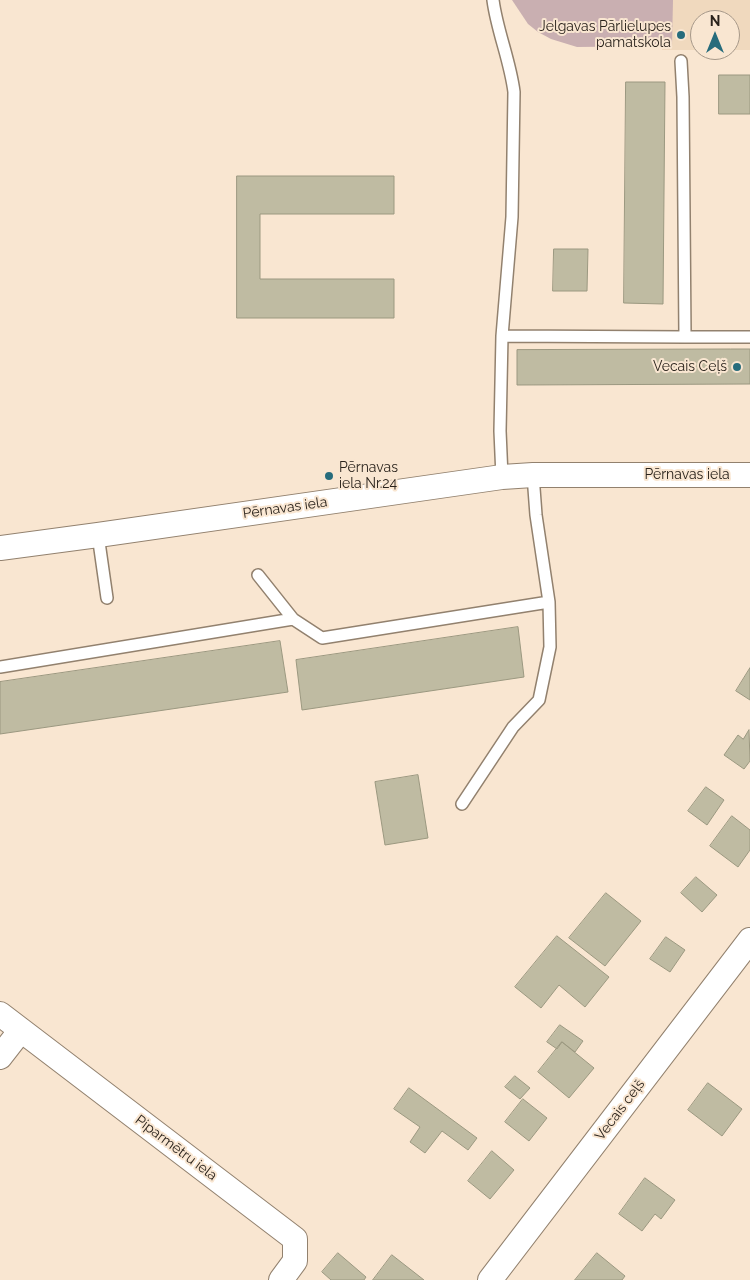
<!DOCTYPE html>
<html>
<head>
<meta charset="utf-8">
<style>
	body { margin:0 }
	#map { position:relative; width:750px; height:1280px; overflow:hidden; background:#f9e6d1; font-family:Raleway,sans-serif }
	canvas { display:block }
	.north { position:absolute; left:690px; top:10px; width:50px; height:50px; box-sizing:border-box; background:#f9e6d1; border:1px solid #a69889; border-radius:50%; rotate:0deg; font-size:14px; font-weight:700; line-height:20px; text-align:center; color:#2a231c }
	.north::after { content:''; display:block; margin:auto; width:18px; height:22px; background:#276c7c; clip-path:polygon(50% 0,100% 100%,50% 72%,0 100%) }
</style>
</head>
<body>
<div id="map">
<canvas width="750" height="1280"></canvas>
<div class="north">N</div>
</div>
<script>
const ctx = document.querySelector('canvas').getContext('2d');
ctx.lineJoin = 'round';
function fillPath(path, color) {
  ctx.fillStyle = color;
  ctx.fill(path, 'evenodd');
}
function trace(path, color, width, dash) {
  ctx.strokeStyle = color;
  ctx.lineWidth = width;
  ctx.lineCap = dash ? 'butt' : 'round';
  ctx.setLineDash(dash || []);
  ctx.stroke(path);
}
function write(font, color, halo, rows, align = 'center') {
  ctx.font = font + ' Raleway,sans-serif';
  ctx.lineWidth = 4;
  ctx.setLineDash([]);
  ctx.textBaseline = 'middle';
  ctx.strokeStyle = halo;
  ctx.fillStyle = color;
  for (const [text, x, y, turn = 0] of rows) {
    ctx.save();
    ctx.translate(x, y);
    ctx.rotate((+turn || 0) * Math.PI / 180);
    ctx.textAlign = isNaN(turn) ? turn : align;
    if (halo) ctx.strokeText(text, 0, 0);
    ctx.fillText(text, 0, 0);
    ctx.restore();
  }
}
const built = new Path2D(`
	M662 0H750V50H662ZM700 20H730V50H700Z`);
const green = new Path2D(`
	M512 0H673L672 46 577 47 551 39 538 32 528 24Z`);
const building = new Path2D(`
	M719 75H750V114H719Z
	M626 82H665L663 304 624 303Z
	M237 176H394V214H260V279H394V318H237Z
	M554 249H588L587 291H553Z
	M731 349H750V384L517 385V350Z
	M518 627 524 677 302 710 296 660Z
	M280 641 288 692 0 734V682Z
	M750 668V700L736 691Z
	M749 730 750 761 744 769 724 755 738 735 743 739Z
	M418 775 428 838 385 845 375 782Z
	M706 787 724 800 707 825 688 811Z
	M732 816 750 830V850L738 867 710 846Z
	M696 877 717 895 702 912 681 893Z
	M606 893 641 921 605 966 569 938Z
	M557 936 609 977 585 1007 559 985 541 1008 515 987Z
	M666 937 685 950 670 972 650 959Z
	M560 1025 583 1041 575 1052 562 1042 557 1049 547 1042Z
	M562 1042 594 1068 569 1098 538 1072Z
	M515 1076 530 1088 520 1099 505 1087Z
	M708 1083 742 1109 722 1136 688 1110Z
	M409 1088 477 1138 468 1150 442 1131 425 1153 410 1142 420 1127 394 1109Z
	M523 1099 547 1118 529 1141 505 1122Z
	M492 1151 514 1170 490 1199 468 1181Z
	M645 1178 675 1200 661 1219 655 1214 642 1231 619 1214Z
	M338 1253 366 1277 364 1280H331L322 1272Z
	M597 1253 625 1276 622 1280H575Z
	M392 1255 424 1280H373Z`);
const service = new Path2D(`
	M493 0C497 31 510 60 514 92L512 217 502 336 500 431 502 477
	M502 336 685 337 683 97 681 61
	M685 337H750
	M98 535 107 598
	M258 575 293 619
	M0 667 293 619 322 638 549 602
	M462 804 513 727 539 700 550 647 549 602 536 515 533 475`);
const minor = new Path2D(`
	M0 548 98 535 502 477 533 475H750
	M0 1014 295 1239V1261L281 1280
	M0 1057 21 1030
	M490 1280 750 940`);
const markers = [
	[681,35,5,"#276c7c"],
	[737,367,5,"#276c7c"],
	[329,476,5,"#276c7c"]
];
const poiNames = [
	["Jelgavas Pārlielupes",671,27],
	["pamatskola",671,43],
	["Vecais Ceļš",727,367],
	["Pērnavas",339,468,"left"],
	["iela Nr.24",339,484,"left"]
];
const streetNames = [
	["Pērnavas iela",687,475],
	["Pērnavas iela",285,508,-8],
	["Vecais ceļš",620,1110,-53],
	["Piparmētru iela",176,1148,37]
];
fillPath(built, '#f0d9be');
fillPath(green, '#c9afb1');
fillPath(building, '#bfbba2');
trace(building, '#9b9880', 1);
trace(service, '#92816e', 14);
trace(minor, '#92816e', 26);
trace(service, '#fff', 11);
trace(minor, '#fff', 24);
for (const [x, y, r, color] of markers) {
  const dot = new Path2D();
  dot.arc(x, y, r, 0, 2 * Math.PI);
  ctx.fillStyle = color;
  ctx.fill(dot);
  trace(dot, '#f9e6d1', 2);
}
write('14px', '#2a231c', '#f9e6d1', poiNames, 'right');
write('14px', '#2a231c', '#f9e6d1', streetNames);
</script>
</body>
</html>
